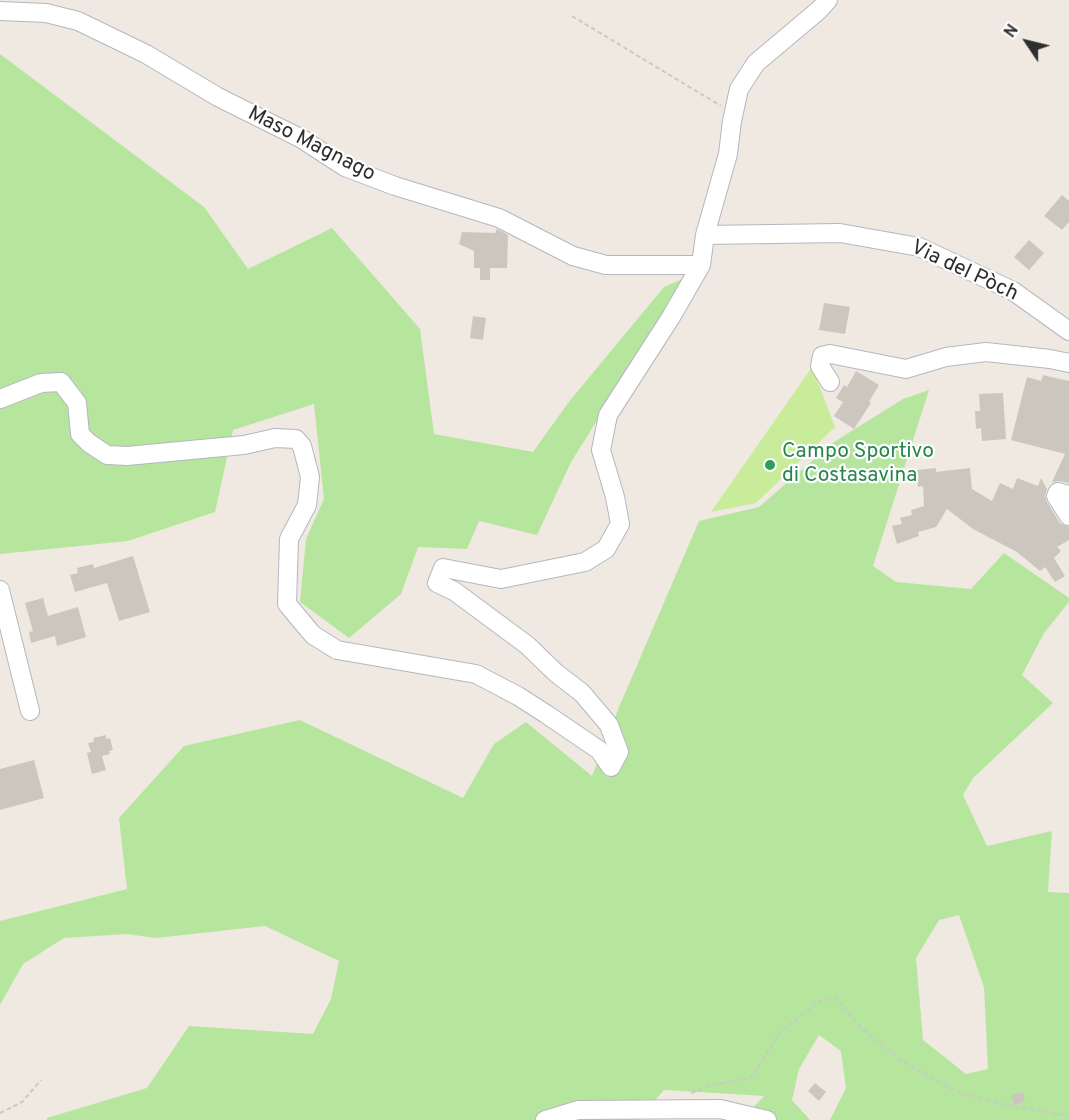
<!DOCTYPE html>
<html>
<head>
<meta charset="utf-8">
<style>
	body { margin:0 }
	#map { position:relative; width:1069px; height:1120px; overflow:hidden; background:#efe9e1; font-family:Overpass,sans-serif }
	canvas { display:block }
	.north { position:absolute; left:997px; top:12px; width:60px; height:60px; -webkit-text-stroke:4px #fff; paint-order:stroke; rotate:305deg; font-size:16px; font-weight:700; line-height:24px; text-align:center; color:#2e2e2e }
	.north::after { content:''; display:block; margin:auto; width:21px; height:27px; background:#2e2e2e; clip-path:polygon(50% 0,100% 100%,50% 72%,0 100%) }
</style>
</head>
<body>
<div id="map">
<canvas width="1069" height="1120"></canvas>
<div class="north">N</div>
</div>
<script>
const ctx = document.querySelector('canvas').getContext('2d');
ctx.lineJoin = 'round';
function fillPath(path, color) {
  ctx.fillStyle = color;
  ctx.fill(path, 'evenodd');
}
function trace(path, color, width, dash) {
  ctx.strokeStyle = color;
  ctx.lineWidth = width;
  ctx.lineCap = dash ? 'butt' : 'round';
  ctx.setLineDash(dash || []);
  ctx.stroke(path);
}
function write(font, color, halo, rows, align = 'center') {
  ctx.font = font + ' Overpass,sans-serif';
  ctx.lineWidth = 4.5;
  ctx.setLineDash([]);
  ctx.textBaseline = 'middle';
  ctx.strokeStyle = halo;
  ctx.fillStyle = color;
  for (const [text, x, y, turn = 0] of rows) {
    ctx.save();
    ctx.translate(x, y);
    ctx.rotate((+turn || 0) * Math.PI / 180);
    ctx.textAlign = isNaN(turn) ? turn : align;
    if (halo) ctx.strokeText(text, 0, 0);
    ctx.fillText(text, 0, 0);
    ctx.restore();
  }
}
const green = new Path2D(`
	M0 54 204 207 248 269 332 228 420 329 434 434 533 452 568 403 664 287 687 277 571 462 537 535 479 521 467 549 418 547 401 594 349 638 300 602 306 539 324 499 314 404 233 430 215 512 128 541 0 554Z
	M929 390 873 566 896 582 971 589 1004 553 1069 598V602L1044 633 1022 675 1053 703 973 778 963 795 987 846 1052 831 1048 892 1069 893V1120H830L846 1088 841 1051 819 1035 799 1069 792 1100 810 1120H742L764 1096 664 1090 638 1120H47V1118L147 1088 189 1026 313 1034 331 999 339 961 265 926 156 938 127 934 64 938 23 964 0 1005V921L127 889 119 818 184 746 300 720 463 798 494 744 526 722 592 776 620 705 699 521 759 507 834 442 903 399ZM959 915 984 987 988 1069 966 1074 923 1040 916 958 939 920Z`);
const pitch = new Path2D(`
	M812 367 835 427 756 503 711 512Z`);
const building = new Path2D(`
	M1062 195 1069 201V222L1062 230 1044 216Z
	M497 229 508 235 507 268H490V280H480V268H474V251L459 244 462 232 495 233Z
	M1029 240 1044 253 1029 270 1014 257Z
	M824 303 850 307 845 334 819 330Z
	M473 316 486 318 483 340 470 338Z
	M856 371 879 385 869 402 871 403 854 429 834 416 843 402 836 398 844 385 847 387Z
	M1043 375 1069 381V483L1060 481 1052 482 1065 454 1011 440 1027 377 1041 381Z
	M1003 393 1006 439 982 441 981 428 976 429 975 411H980L979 394Z
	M936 468V472L970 468 972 489 992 501 1000 483 1013 489 1017 478 1038 486 1041 478 1047 489 1045 496 1047 502 1060 523 1069 527V540L1057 547 1061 551 1054 558 1065 576 1055 582 1045 567 1040 571 1017 552 973 529 947 509 936 527 918 532 919 536 897 544 892 526 902 524 900 518 912 515 911 510 924 506 923 486 918 487 917 470Z
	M133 556 150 612 119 621 107 583 75 592 70 575 78 573 77 568 93 564 94 568Z
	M43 598 48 616 78 607 86 637 57 646 55 636 31 643 29 632 33 631 25 603Z
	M106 735V739L110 738 113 750 109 751 110 754 102 756 106 770 92 774 87 753 91 752 88 743 94 742 93 738Z
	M34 760 44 798 0 810V769Z
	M815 1083 826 1092 819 1101 808 1091Z
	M1023 1092 1025 1102 1014 1105 1011 1095Z`);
const path = new Path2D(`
	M572 16 721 106
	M691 1093 713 1085 752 1077 780 1032 820 1001 836 998 860 1027 902 1061 953 1090 1002 1104 1069 1116
	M0 1113 22 1102 41 1080`);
const minor = new Path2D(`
	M0 11 46 13 78 21 146 54 218 97 302 139 345 167 395 186 499 218 573 256 606 265H701
	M705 235 840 233 919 247 1013 291 1069 331
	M830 382 820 366 822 356 830 354 906 369 946 357 986 352 1050 359 1069 363
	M0 399 41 383 61 382 77 403 80 434 89 443 107 455 127 456 244 445 275 438 296 439 302 446 310 477 307 505 289 539 287 604 313 635 337 650 476 674 518 696 546 714 599 750 611 767 619 752 609 725 582 693 556 673 527 645 454 591 437 583 443 568 501 579 585 562 606 549 620 524 615 497 601 450 608 415 671 317 701 265 705 235 728 154 732 121 739 89 756 63 819 10 828 0
	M1069 495 1058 492 1056 496 1069 516
	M0 590 30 711
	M545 1120 578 1110 720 1109 767 1120`);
const markers = [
	[770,465,6,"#2e9e5b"]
];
const streetNames = [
	["Maso Magnago",311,145,27],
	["Via del Pòch",964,272,25]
];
const leisureNames = [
	["Campo Sportivo",782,453],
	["di Costasavina",782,477]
];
fillPath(green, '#b6e59e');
fillPath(pitch, '#c9ec9a');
fillPath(building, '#cbc7bf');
trace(minor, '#b4b7c1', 20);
trace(path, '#c9c9c9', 2, [4.5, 3]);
trace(minor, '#fff', 18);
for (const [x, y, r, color] of markers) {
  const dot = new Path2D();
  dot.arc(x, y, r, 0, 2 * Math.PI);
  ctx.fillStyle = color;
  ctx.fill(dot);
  trace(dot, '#fff', 2);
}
write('21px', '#2e2e2e', '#fff', streetNames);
write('21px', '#27864d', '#fff', leisureNames, 'left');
</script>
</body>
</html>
